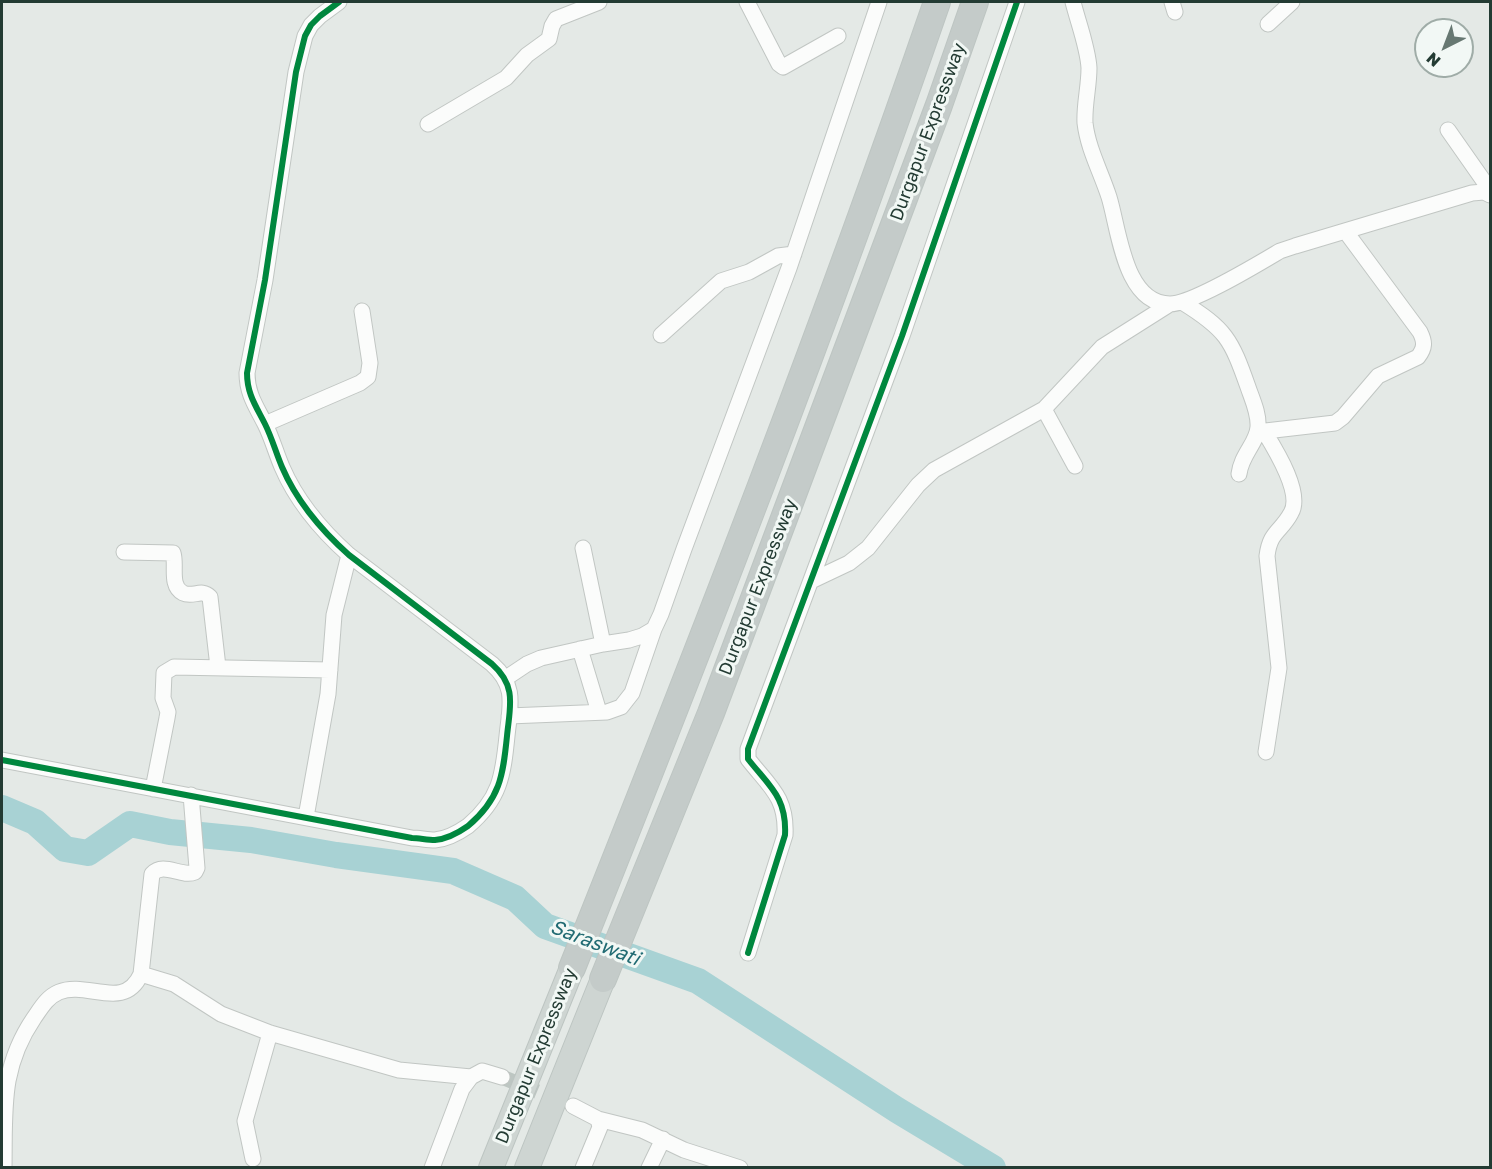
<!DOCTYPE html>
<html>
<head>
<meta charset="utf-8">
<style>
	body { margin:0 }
	#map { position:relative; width:1492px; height:1169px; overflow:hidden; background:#e4e9e6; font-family:"Golos Text",sans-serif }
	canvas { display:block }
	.frame { position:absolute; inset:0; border:3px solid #233b33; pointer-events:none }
	.north { position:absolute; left:1414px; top:18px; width:60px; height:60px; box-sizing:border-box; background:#f2f8f5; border:2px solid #9faca7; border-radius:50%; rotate:222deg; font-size:16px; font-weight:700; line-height:24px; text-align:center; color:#233b33 }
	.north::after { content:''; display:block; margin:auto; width:21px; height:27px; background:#677872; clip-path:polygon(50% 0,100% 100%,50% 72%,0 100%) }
</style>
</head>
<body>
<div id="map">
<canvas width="1492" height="1169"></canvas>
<div class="frame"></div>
<div class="north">N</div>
</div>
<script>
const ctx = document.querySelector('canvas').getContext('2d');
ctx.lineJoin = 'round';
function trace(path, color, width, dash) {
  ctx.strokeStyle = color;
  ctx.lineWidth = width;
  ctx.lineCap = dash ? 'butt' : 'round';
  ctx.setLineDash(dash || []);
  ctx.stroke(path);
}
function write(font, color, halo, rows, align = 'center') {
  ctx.font = font + ' "Golos Text",sans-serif';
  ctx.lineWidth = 6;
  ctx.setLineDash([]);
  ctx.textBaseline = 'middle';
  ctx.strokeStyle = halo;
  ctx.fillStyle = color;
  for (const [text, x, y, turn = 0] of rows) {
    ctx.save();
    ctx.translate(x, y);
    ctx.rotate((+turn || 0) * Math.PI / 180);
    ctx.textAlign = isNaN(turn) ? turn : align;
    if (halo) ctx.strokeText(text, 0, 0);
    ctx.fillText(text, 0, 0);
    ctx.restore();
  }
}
const river = new Path2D(`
	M2 808 35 822 65 849 88 853 130 824 170 832 251 840 336 855 453 871 515 898 545 926 698 981 897 1110 993 1168`);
const minorTunnel = new Path2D(`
	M502 1077 562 1102`);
const minor = new Path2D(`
	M747 2 779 64 783 67 838 36
	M1073 2C1078 22 1088 48 1089 68 1089 87 1084 105 1085 123 1088 149 1101 172 1109 197 1119 229 1124 304 1170 304 1192 304 1258 264 1280 251L1295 246 1472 193 1484 192 1490 195
	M1172 2 1175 12
	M1268 24 1292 2
	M428 124 506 78 527 55 549 39 552 26 556 19 599 2
	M1448 130 1490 190
	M1182 302C1226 329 1231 339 1248 387 1252 399 1259 413 1258 427 1257 443 1241 455 1239 474
	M661 335 721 281 749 272 778 256 794 254
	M1044 409 1075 466
	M265 424 360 383 368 377 370 363 362 311
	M1264 431C1275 449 1303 493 1291 513 1281 532 1270 531 1267 556L1279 668 1266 752
	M1257 432 1335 423 1343 417 1378 376 1418 357C1425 348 1425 342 1420 332L1346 232
	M583 548 603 644
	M124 552 173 553C177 564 169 586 183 593 193 598 201 588 210 597L218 667
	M811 581 849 563 868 548 918 485 934 470 1044 409 1102 347 1170 304
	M580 649 599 712
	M506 678 527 664 541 658 603 644 629 640 642 636 654 629 661 614 684 549 789 268 879 2
	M509 716 607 712 621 707 632 693 654 629
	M2 760 412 838C419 838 427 840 435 840 447 839 458 833 468 826 500 799 503 776 507 736 510 706 517 686 492 664L349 555C321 530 297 502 282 467 276 453 272 438 265 424 256 406 247 394 247 373L265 280 296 72 305 36 311 25 320 16 339 2
	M153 789 167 718 168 712 163 698 164 673 174 667 330 670
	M306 817 328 694 334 615 349 555
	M748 953 785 835C787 797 769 786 748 759V749L902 336 1017 2
	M141 974 174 984 221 1014 270 1033 399 1070 471 1077
	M573 1106 598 1119 600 1127 583 1168
	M598 1119 642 1130 684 1150 740 1168
	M253 1159 245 1121 270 1033
	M4 1168C5 1110 0 1068 34 1018 41 1008 47 997 59 992 87 980 124 1012 141 974L152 874C164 861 181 878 195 872L197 868 191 795
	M432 1168 462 1089 471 1077 482 1071 502 1077
	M649 1168 663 1139`);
const primary = new Path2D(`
	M491 1168 572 968
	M527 1168 603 979`);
const trunk = new Path2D(`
	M572 968C700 648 825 327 937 2
	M603 979 711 713 939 105 975 2`);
const cycleway = new Path2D(`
	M2 760 412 838C419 838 427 840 435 840 447 839 458 833 468 826 500 799 503 776 507 736 510 706 517 686 492 664L349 555C321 530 297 502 282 467 276 453 272 438 265 424 256 406 247 394 247 373L265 280 296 72 305 36 311 25 320 16 339 2
	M748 953 785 835C787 797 769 786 748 759V749L902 336 1017 2`);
const streetNames = [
	["Durgapur Expressway",928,132,-70],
	["Durgapur Expressway",758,587,-69],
	["Durgapur Expressway",536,1056,-68]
];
const waterNames = [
	["Saraswati",595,943,21]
];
trace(river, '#a8d2d4', 26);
trace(minorTunnel, '#bdc6c2', 15, [15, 8]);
trace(minor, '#c1c6c3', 17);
trace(primary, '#bdc5c2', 26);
trace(trunk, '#bdc5c2', 28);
trace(minor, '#fbfcfb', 15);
trace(primary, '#ced5d2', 24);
trace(trunk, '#c4cbc9', 26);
trace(cycleway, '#00873e', 6);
write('18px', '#233b33', '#f2f8f5', streetNames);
write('italic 20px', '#216b73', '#f2f8f5', waterNames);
</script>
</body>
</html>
